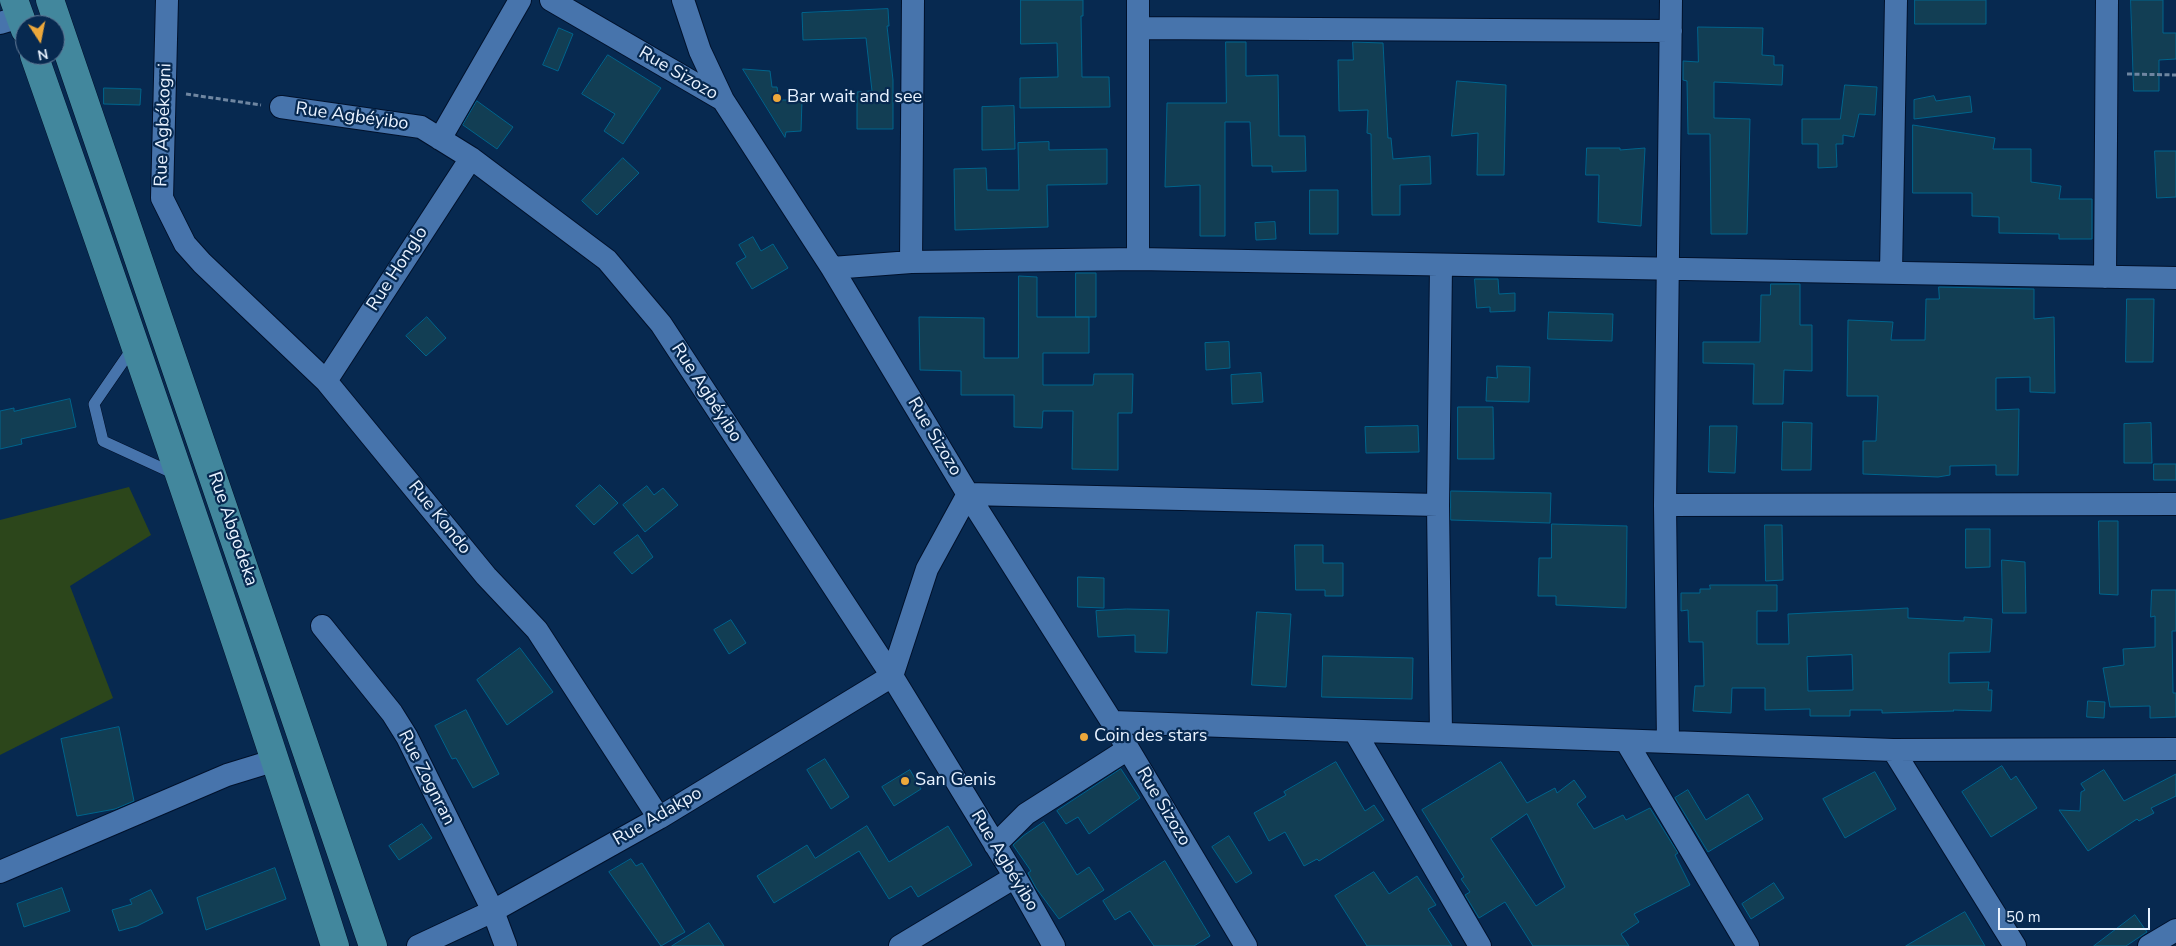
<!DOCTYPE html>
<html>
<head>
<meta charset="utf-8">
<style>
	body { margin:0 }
	#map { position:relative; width:2176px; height:946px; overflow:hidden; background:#072950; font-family:"Nunito Sans",sans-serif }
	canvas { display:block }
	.north { position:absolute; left:15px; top:15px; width:50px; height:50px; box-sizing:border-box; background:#072950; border:1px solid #617996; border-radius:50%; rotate:169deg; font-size:14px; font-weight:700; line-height:20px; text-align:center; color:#e8f2ff }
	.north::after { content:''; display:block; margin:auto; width:18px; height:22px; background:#eda83b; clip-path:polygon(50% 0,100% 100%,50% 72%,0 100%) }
	.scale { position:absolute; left:1998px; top:908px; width:152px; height:22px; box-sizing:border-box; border:2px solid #e8f2ff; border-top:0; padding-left:6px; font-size:15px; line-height:18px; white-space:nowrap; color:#e8f2ff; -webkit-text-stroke:4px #072950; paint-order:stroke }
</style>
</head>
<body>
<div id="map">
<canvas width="2176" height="946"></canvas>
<div class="north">N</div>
<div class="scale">50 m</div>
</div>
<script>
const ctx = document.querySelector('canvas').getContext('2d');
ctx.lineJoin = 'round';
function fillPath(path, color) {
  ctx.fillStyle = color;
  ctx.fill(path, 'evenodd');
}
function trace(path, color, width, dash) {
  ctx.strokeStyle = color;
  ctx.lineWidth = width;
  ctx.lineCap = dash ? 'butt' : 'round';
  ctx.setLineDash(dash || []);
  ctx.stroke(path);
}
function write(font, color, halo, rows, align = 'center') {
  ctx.font = font + ' "Nunito Sans",sans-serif';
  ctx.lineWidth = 4.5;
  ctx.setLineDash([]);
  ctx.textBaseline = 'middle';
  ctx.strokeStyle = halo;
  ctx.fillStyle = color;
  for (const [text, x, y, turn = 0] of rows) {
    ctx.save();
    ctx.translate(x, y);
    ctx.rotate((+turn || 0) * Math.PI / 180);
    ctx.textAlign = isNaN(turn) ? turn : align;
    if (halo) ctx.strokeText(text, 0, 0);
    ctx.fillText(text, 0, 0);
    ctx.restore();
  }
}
const green = new Path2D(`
	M129 487 151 535 70 586 113 698 0 755V520Z`);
const building = new Path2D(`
	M1021 0H1083V16H1081L1082 77H1109L1110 107 1020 108V78L1058 77 1057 43 1021 44Z
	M1915 0H1986V24H1915Z
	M2131 0H2163V33H2176V59L2159 60V91H2134Z
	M888 9 889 26H887L893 80V129H857V92L872 91 866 38 803 40 802 13Z
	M1698 27 1763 28 1762 55 1774 56V65H1783L1782 85 1714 82V118L1750 119 1747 234H1711L1710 134H1688L1687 81 1683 80V61L1698 62Z
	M559 28 573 34 558 71 543 65Z
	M1226 42H1246V76L1278 75 1279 136H1305L1306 171 1272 172V166H1252L1250 122H1225V236H1200V185L1165 187 1167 103H1226Z
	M1353 42 1383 43 1388 138H1391L1393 159 1430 156 1431 184 1400 185V215H1372L1371 134 1367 133 1368 110 1339 111 1338 60H1353Z
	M608 55 661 88 623 144 604 131 615 114 582 94Z
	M743 69 770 71 772 87H777L779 100H802L801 131 786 132 785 137Z
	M1457 81 1506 85 1504 175H1477L1478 133 1452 136Z
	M1845 85 1877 87 1875 115 1859 114 1854 137 1843 135V144H1836L1837 167 1818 168V144H1802V119H1840Z
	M104 88 141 89 140 105 104 104Z
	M1934 96 1936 101 1970 96 1972 112 1914 119V100Z
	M477 101 513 127 497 149 463 125Z
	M1014 106 1015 149 982 150V107Z
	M1913 125 1995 138 1993 149H2031V182L2061 186 2059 199H2092V239H2059V234L1999 233V217L1972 216V193H1913Z
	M1049 142V150L1107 149V184L1047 185 1048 227 955 230 954 169 986 168 987 190H1019L1018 143Z
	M1587 148H1620V150L1645 148 1641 226 1598 222 1599 175H1586Z
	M2155 151H2176V197L2157 198Z
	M623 158 639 173 597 215 582 201Z
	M1310 190H1338V234H1310Z
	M1275 222 1276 239 1256 240 1255 223Z
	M753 237 761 251 773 244 788 268 752 289 736 263 746 257 739 245Z
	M1076 273H1096V317H1076Z
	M1019 276 1037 277V317H1089V353H1043V385H1093L1094 374H1133L1132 413H1118V470L1072 469 1073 411H1043L1042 428 1014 427V395H961V371L920 370 919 317 984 318V358H1018Z
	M1475 279H1498L1499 294 1515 293V311L1490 312V307L1477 308Z
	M1771 284H1800V325H1812V371L1784 370 1783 404H1753L1754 364 1703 363V342H1760L1761 295H1770Z
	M1939 287 2034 289V319L2054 317 2055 393 2030 392V377L1996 378V410L2019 409 2018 475H1996V465L1950 466V475L1938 477 1863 474V441H1876L1878 396H1847L1848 320 1893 322 1891 340H1925L1926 299H1939Z
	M2127 299H2154L2153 362H2126Z
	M1549 312 1613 314 1612 341 1548 339Z
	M427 317 446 338 426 356 406 336Z
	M1229 342 1230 368 1206 370 1205 343Z
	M1497 366 1530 367 1529 402 1486 401 1487 377 1497 378Z
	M1261 373 1263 402 1232 404 1231 375Z
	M70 399 76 427 21 439 22 444 0 449V411L14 408V411Z
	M1458 407H1493L1494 459H1458Z
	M1783 422 1812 423 1811 470H1782Z
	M2151 423 2152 463H2124V424Z
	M1418 426 1419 452 1366 453 1365 427Z
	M1710 426H1737L1735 473 1709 472Z
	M2154 464H2176V480H2154Z
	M600 485 618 503 594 525 576 506Z
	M647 486 654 495 663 488 678 505 645 532 623 505Z
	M1451 491 1551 493 1550 523 1451 520Z
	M2099 521H2118V595L2100 594Z
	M1552 524 1627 526 1626 608 1556 605V596H1538L1539 558H1551Z
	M1765 525H1782L1783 580 1766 581Z
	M1966 529H1990V567L1966 568Z
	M638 535 653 557 632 574 614 553Z
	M1295 545H1323V563H1343V596H1325V590H1296Z
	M2002 560 2025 562 2026 613H2003Z
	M1078 577 1104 578V608L1078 607Z
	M1710 585H1777V611H1757V644H1789L1788 614 1908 608V618L1964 621V617L1992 619 1990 652 1949 653V683L1989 682 1988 690H1992L1991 711 1953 710 1954 711 1882 713V710H1850V716H1810V709L1765 710V688H1732L1731 713 1693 711 1695 686H1704L1703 642H1689L1688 610 1681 611V593H1700V589H1710ZM1852 655 1853 690 1808 691 1807 657Z
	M2152 590H2176V631H2172L2173 693H2176V717L2150 718V706L2110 707 2103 668 2124 665 2123 649 2155 647V616L2151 617Z
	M1127 609 1169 610 1167 653 1135 652V635L1098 637 1096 611Z
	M1257 612 1291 614 1286 687 1252 685Z
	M731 620 746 643 729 654 714 630Z
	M520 648 553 692 507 725 477 680Z
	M1323 656 1413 658 1412 699 1322 697Z
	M2088 701 2105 702 2104 718 2087 717Z
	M466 710 499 774 473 788 456 758 452 759 435 726Z
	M119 727 134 801 115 809 77 816 61 739Z
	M825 759 849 797 831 809 807 770Z
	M1336 762 1365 811 1374 805 1384 820 1319 861 1317 859 1304 866 1285 832 1269 841 1254 813 1286 795 1284 792Z
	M1501 762 1527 803 1555 788 1557 793 1574 780 1586 797 1577 804 1594 829 1623 815 1626 820 1650 808 1678 853 1675 855 1690 885 1634 914 1639 922 1621 934 1629 946H1533L1505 902 1479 918 1465 895 1470 892 1461 879 1464 877 1422 810ZM1527 814 1565 887 1536 906 1491 839Z
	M2002 766 2011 780 2016 776 2037 808 1991 837 1962 792Z
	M1121 769 1140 798 1089 834 1078 817 1066 824 1057 811Z
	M910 770 921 789 894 806 882 787Z
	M2104 770 2124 801 2176 774V796L2151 808 2154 813 2139 821 2137 819 2088 851 2059 810 2080 811 2081 792 2085 790 2081 784Z
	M1875 772 1896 809 1845 838 1823 799Z
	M1688 790 1706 820 1748 794 1763 819 1708 852 1675 798Z
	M1044 822 1077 875 1089 867 1104 890 1059 919 1036 888 1028 873 1031 871 1013 845 1023 836Z
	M422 824 432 838 399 860 389 846Z
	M867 826 889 862 948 826 972 865 918 897 911 886 889 899 859 851 774 903 757 876 807 845 815 858Z
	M1229 836 1252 873 1236 883 1212 847Z
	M631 859 636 866 642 863 685 932 661 946 609 872Z
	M1165 861 1210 936 1194 946H1154L1130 911 1115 920 1103 901Z
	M275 868 286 899 206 930 197 898Z
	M1374 872 1389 894 1417 876 1436 905 1428 909 1452 946H1367L1335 896Z
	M1774 883 1784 898 1751 919 1742 904Z
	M62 888 70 911 24 927 17 904Z
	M151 890 163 913 137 926 119 931 112 910 132 904 130 900Z
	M1965 912 1985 946H1906Z
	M2135 915 2147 932 2126 946H2094Z
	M709 923 724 946H672Z`);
const path = new Path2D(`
	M2127 74 2176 75
	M186 94 261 105`);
const lane = new Path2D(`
	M134 346 94 404 103 441 177 475`);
const street = new Path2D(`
	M167 0 162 198 185 244 202 263 326 381 486 576 537 630 659 818
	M551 0 723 100 832 268 972 501 1112 722 1246 946
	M683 0 700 51 723 100
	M1138 0V259
	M0 23 20 17
	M1138 28 1671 31
	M281 107 421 127 471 158 607 260 661 324 892 676 1015 877 1054 946
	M440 139 520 0
	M911 262 913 0
	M1441 266 1438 505 1441 734
	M832 268 911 262 1138 259 2176 278
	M1891 272 1896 0
	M2105 277 2107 0
	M326 381 471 158
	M1665 505 2176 504
	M322 626 392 713 407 737 493 911 506 946
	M892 676 927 569 968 494 1438 505
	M1112 722 1893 750 2176 749
	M1355 732 1480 946
	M1626 741 1748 946
	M1668 742 1665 505 1671 0
	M1893 750 2015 946
	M995 845 1026 814 1128 749
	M0 872 227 775 276 760
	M418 946 493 911 659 818 892 676
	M900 946 1015 877
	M2149 946 2176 930`);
const primary = new Path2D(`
	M14 0 25 30
	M50 0 373 946
	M34 55C138 351 240 647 335 946`);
const markers = [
	[777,98,5,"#eda83b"],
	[1084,737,5,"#eda83b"],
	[905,781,5,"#eda83b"]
];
const streetNames = [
	["Rue Sizozo",678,74,30],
	["Rue Agbéyibo",352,117,8],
	["Rue Agbékogni",164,125,-88],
	["Rue Honglo",398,269,-57],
	["Rue Agbéyibo",706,393,57],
	["Rue Sizozo",934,437,59],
	["Rue Kondo",439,518,51],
	["Rue Abgodeka",232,529,71],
	["Rue Zognran",426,778,63],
	["Rue Sizozo",1163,807,59],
	["Rue Adakpo",658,817,-30],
	["Rue Agbéyibo",1004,861,59]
];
const poiNames = [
	["Bar wait and see",787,98],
	["Coin des stars",1094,737],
	["San Genis",915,781]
];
fillPath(green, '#2c461b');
fillPath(building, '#123e54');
trace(building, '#00648c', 1);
trace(lane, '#00112b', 12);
trace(street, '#00112b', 24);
trace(primary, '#00112b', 29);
trace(path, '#6f86a1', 3, [5, 2.5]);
trace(lane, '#4774ac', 11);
trace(street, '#4774ac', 22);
trace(primary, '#42879d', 28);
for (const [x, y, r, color] of markers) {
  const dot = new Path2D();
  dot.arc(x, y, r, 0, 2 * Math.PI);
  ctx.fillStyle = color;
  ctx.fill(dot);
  trace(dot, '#072950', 2);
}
write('18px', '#e8f2ff', '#072950', streetNames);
write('18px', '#e8f2ff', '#072950', poiNames, 'left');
</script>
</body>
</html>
